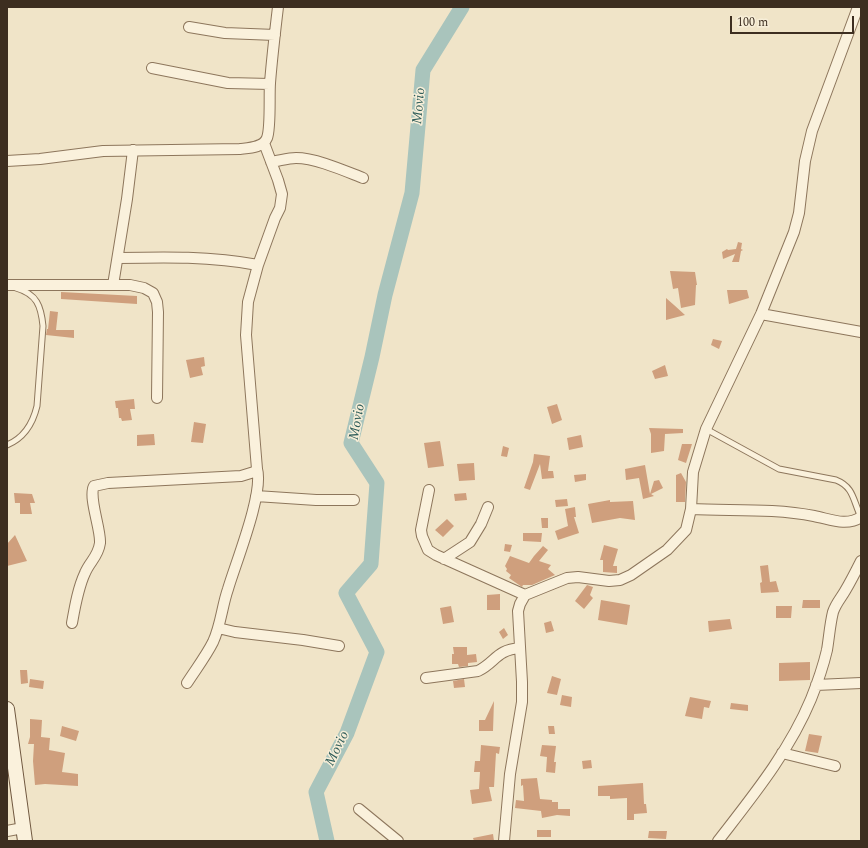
<!DOCTYPE html>
<html>
<head>
<meta charset="utf-8">
<style>
	body { margin:0 }
	#map { position:relative; width:868px; height:848px; overflow:hidden; background:#f0e4c8; font-family:Spectral,serif }
	canvas { display:block }
	.frame { position:absolute; inset:0; border:8px solid #3d2e20; pointer-events:none }
	.scale { position:absolute; left:730px; top:16px; width:124px; height:18px; box-sizing:border-box; border:2px solid #3d2e20; border-top:0; padding-left:5px; font-size:12px; line-height:14px; white-space:nowrap; color:#3d2e20; -webkit-text-stroke:3px #f7eed8; paint-order:stroke }
</style>
</head>
<body>
<div id="map">
<canvas width="868" height="848"></canvas>
<div class="frame"></div>
<div class="scale">100 m</div>
</div>
<script>
const ctx = document.querySelector('canvas').getContext('2d');
ctx.lineJoin = 'round';
function trace(path, color, width, dash) {
  ctx.strokeStyle = color;
  ctx.lineWidth = width;
  ctx.lineCap = dash ? 'butt' : 'round';
  ctx.setLineDash(dash || []);
  ctx.stroke(path);
}
function fillPath(path, color) {
  ctx.fillStyle = color;
  ctx.fill(path, 'evenodd');
}
function write(font, color, halo, rows, align = 'center') {
  ctx.font = font + ' Spectral,serif';
  ctx.lineWidth = 3;
  ctx.setLineDash([]);
  ctx.textBaseline = 'middle';
  ctx.strokeStyle = halo;
  ctx.fillStyle = color;
  for (const [text, x, y, turn = 0] of rows) {
    ctx.save();
    ctx.translate(x, y);
    ctx.rotate((+turn || 0) * Math.PI / 180);
    ctx.textAlign = isNaN(turn) ? turn : align;
    if (halo) ctx.strokeText(text, 0, 0);
    ctx.fillText(text, 0, 0);
    ctx.restore();
  }
}
const river = new Path2D(`
	M327 841 316 792 347 733 377 652 346 593 371 564 377 483 351 443 372 357 385 295 412 193 423 70 462 7`);
const building = new Path2D(`
	M738 242 742 243 741 249 743 250 741 251 739 262H732L735 254 723 259 722 252 727 249 728 250 736 249Z
	M670 271 695 272 697 285H696L695 305 681 308 678 288 673 289Z
	M727 290H747L749 298 729 304Z
	M61 292 137 296V304L61 299Z
	M666 298 674 305 685 315 666 320Z
	M50 311 58 312 56 330H74V338L46 335 47 329H48Z
	M713 339 722 341 719 349 711 345Z
	M204 357 205 366 201 367 203 375 190 378 186 360Z
	M665 365 668 376 655 379 652 371Z
	M134 399 135 409H130L132 420 122 421 121 418H119L118 408H116L115 401Z
	M557 404 562 420 552 424 547 407Z
	M194 422 206 424 203 443 191 442Z
	M649 428 683 429V433L665 434 664 451 651 453V434Z
	M154 434 155 445 137 446V435Z
	M581 435 583 447 569 450 567 438Z
	M440 441 444 466 428 468 424 443Z
	M682 444H692L686 463 678 460Z
	M503 446 509 448 507 457 501 456Z
	M534 454 550 456 548 471H553L554 478 542 479 540 464 530 490 524 488 533 462Z
	M474 463 475 480 459 481 457 464Z
	M645 465 650 494 654 481 659 480 663 488 651 494 654 496 643 499 639 478 626 480 625 469Z
	M681 473 686 482 685 502H676V475Z
	M586 474V480L575 482 574 475Z
	M14 493 32 494 35 503H30L32 514H20V503H15Z
	M466 493 467 500 455 501 454 494Z
	M567 499 568 506 556 507 555 500Z
	M610 500V502L633 501 635 520 620 518 592 523 588 504Z
	M575 507 576 517H574L579 533 558 540 555 531 568 526 565 509Z
	M541 518H548V528H542Z
	M447 519 454 526 443 537 435 530Z
	M523 533H542L541 542 523 541Z
	M15 535 27 561 7 566V544Z
	M505 544 512 545 510 552 504 551Z
	M604 545 618 549 613 566H617V573L603 572V560H600Z
	M543 546 548 550 539 561 551 565 548 569 555 575 532 585H523L522 587 509 578 511 575 506 571 507 569 505 566 510 556 529 563 534 556Z
	M768 565 770 582 776 581 779 592 761 593 760 583 762 582 760 566Z
	M587 585 593 587 590 595 593 598 584 609 575 601Z
	M500 594V610H487V595Z
	M601 600 630 605 627 625 598 620Z
	M803 600H820V608H802Z
	M451 606 454 622 443 624 440 608Z
	M776 606H792L791 618H776Z
	M730 619 732 629 709 632 708 621Z
	M551 621 554 631 546 633 544 623Z
	M504 628 508 635 503 639 499 632Z
	M453 647H467V655L476 654 477 662 468 663V666L459 667 458 664H452V654H454Z
	M810 662V680L779 681V663Z
	M20 670H27L28 683 21 684Z
	M552 676 561 679 557 695 547 693Z
	M30 679 44 681 43 689 29 687Z
	M464 679 465 687 454 688 453 681Z
	M562 695 572 697 571 707 560 705Z
	M690 697 711 701 709 708 704 707 702 719 685 716Z
	M494 701 493 731H479V720H485Z
	M731 703 748 705V711L730 709Z
	M30 719 42 720 41 737 50 738 49 750 65 753 62 772 78 774V786L45 784 35 785 33 761 34 744H28L30 737Z
	M62 726 79 731 76 741 60 736Z
	M548 726H554L555 734H549Z
	M809 734 822 736 818 753 805 751Z
	M481 745 500 747 499 754 496 753 494 787H489L492 801 472 804 470 790 479 789 480 772H474L475 761H480Z
	M542 745 556 746 554 762H556L555 773 546 772 547 757 540 756Z
	M591 760 592 768 583 769 582 761Z
	M537 778 540 799 552 800V802H558V809H570V816L557 815 542 818 541 811 515 808 516 800 524 801 523 785 521 786V779Z
	M643 783 644 804H646L647 813 634 814V820H627V798L610 799V796H598V786Z
	M537 830H551V837H537Z
	M649 831H667L666 839 648 838Z
	M493 834 494 841H474L473 838Z`);
const lane = new Path2D(`
	M706 429 779 469 836 480C854 487 853 501 861 517
	M7 445C24 438 33 423 37 406L43 326C41 306 37 294 16 288`);
const street = new Path2D(`
	M189 27 225 33 275 35
	M152 68 228 83 270 84
	M7 161 40 159 103 151 240 149C248 148 263 148 267 138 271 128 269 96 270 83 272 58 275 32 278 7
	M271 162C279 161 288 158 296 158 316 158 345 171 363 178
	M118 258C165 257 211 256 258 265
	M7 285H130L144 288 153 293 157 302 158 312 157 398
	M113 285 127 199 133 150
	M761 314 861 332
	M429 490 421 530 422 536 428 550 436 555 525 595
	M256 496 316 500H354
	M691 509C731 511 774 508 814 516 830 519 846 527 861 517
	M444 559 470 542 481 524 488 507
	M72 623C75 606 78 588 85 573 90 561 98 557 100 543 101 529 88 497 94 486L108 483 241 476 254 472 257 469 246 335 248 302 258 265 275 218 280 208 282 194 278 180 264 143
	M218 628 235 632 303 640 339 646
	M426 678 478 671C496 662 496 650 520 648
	M187 683C196 669 206 656 213 642 221 625 222 606 228 589 236 562 264 493 257 469
	M816 685 861 683
	M782 753 835 766
	M359 809 398 841
	M7 831 23 828
	M504 841 510 774 522 702V682L518 611 520 604 525 595 567 578 578 577 609 581 620 580 631 575 667 550 686 530 691 509 693 472 706 429 761 314 794 232 799 213 805 161 812 131 858 7
	M718 841C752 797 789 752 811 699 817 684 823 667 827 650 829 638 830 624 833 612 836 603 841 598 845 591 851 581 856 571 861 561`);
const secondary = new Path2D(`
	M7 709 25 841`);
const waterNames = [
	["Movio",420,106,-85],
	["Movio",358,422,-80],
	["Movio",338,749,-64]
];
trace(river, '#a9c4bc', 15);
fillPath(building, '#cf9f7d');
trace(lane, '#8d765c', 7);
trace(street, '#8d765c', 12);
trace(secondary, '#6f573f', 16);
trace(lane, '#faf1dc', 5);
trace(street, '#faf1dc', 10);
trace(secondary, '#faf1dc', 14);
write('italic 14px', '#2f5d5a', '#f7eed8', waterNames);
</script>
</body>
</html>
